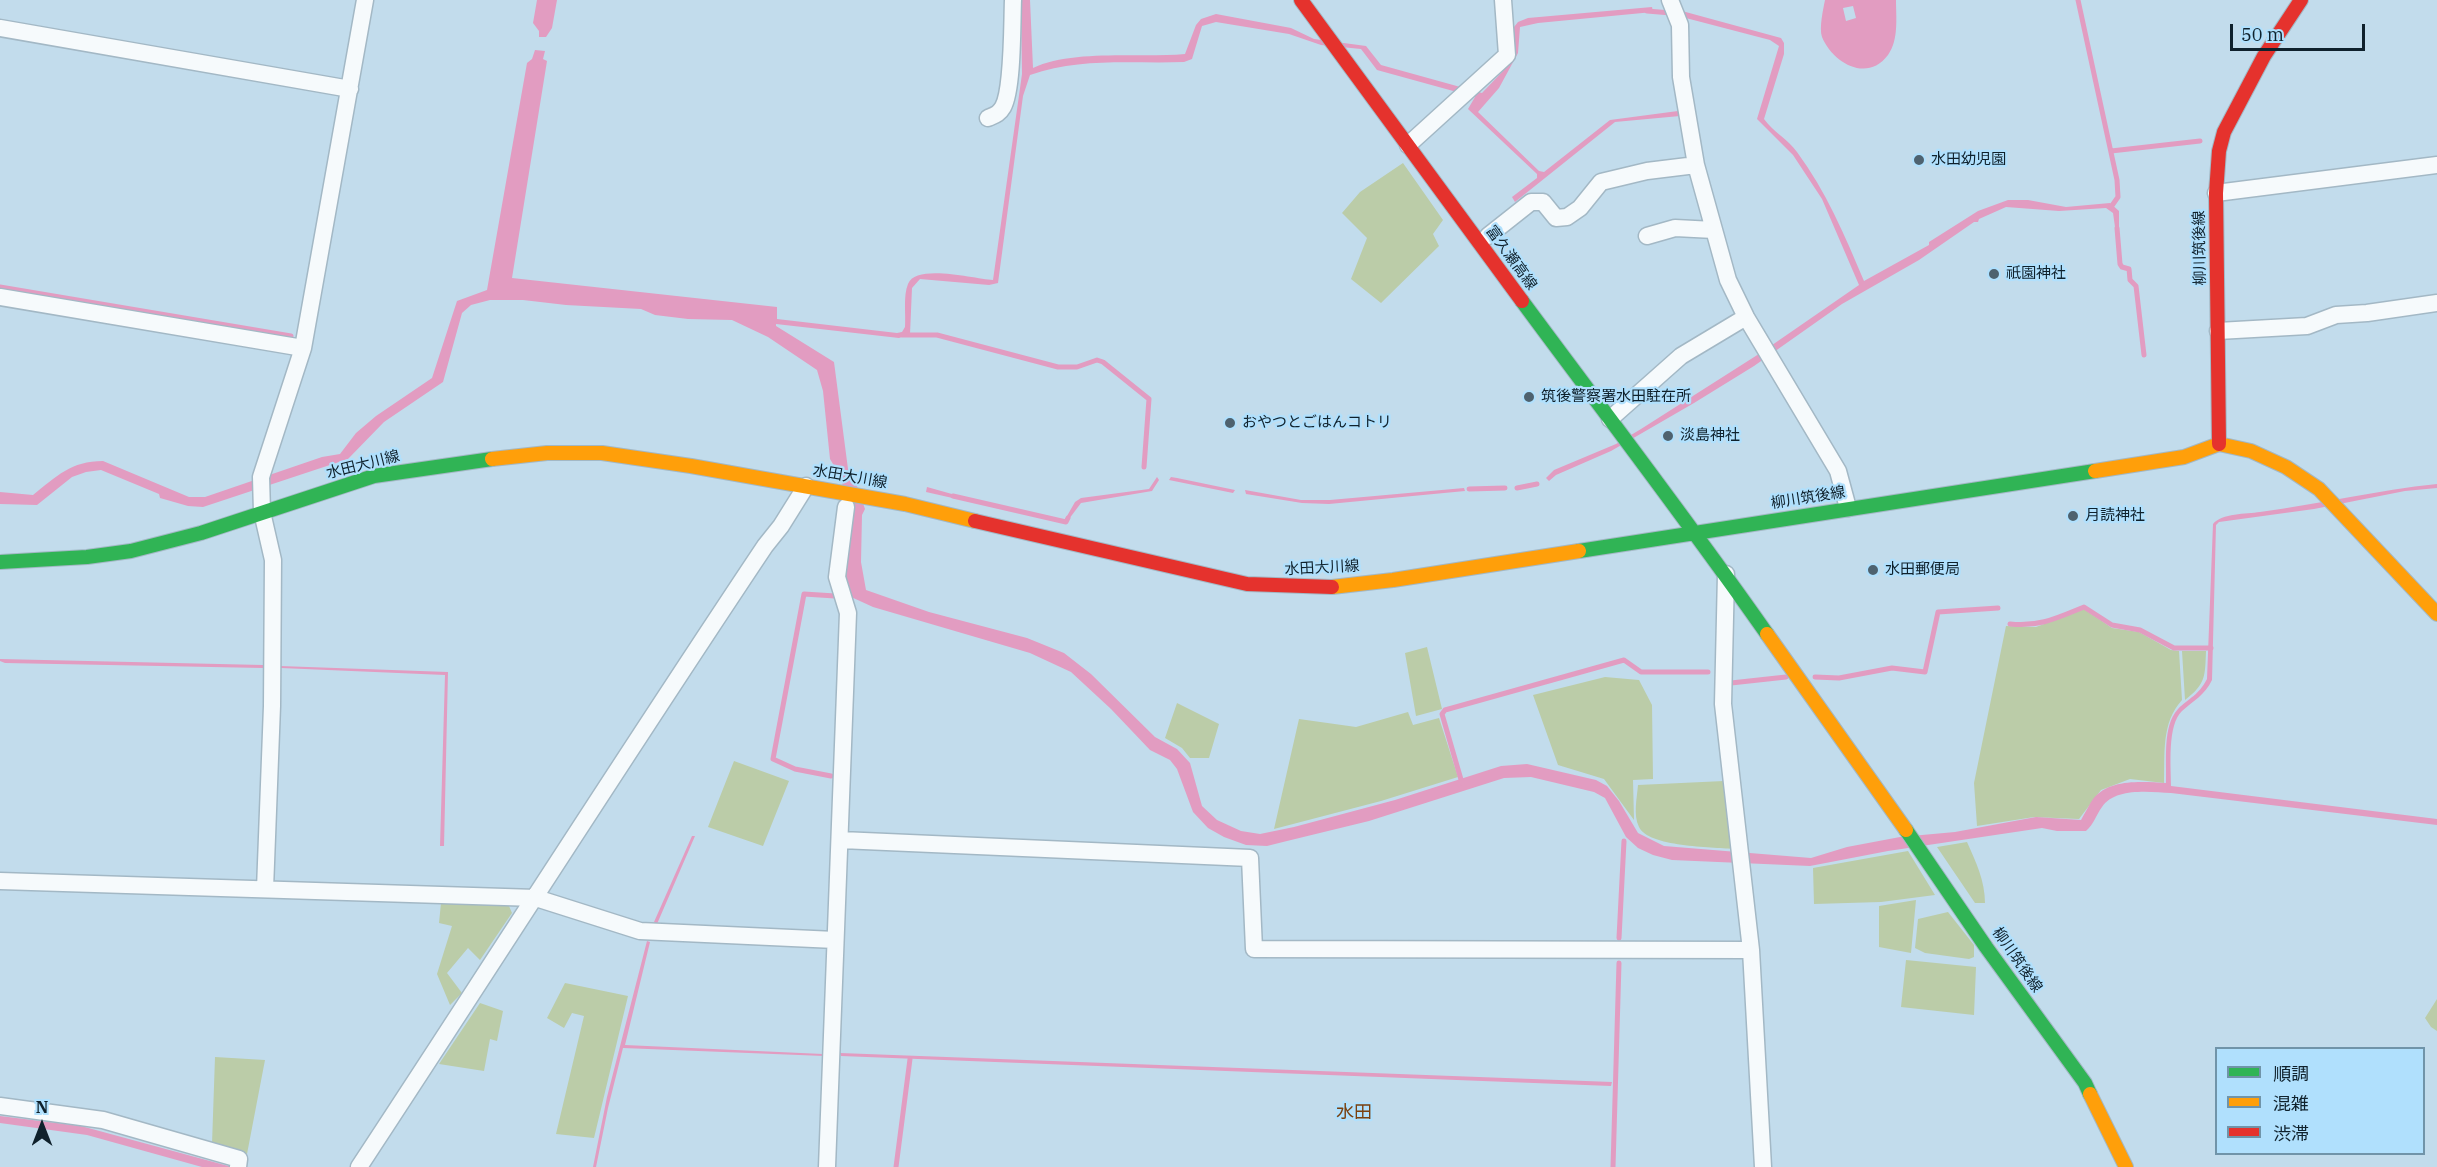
<!DOCTYPE html>
<html>
<head>
<meta charset="utf-8">
<style>
	body { margin:0 }
	#map { position:relative; width:2437px; height:1167px; overflow:hidden; background:#c2dcec; font-family:"IBM Plex Serif","Noto Sans JP",serif }
	canvas { display:block }
	.legend { position:absolute; left:2215px; top:1047px; width:210px; height:108px; box-sizing:border-box; background:#b0e0fd; border:2px solid #7094a9; margin:0; padding:8px 10px; list-style:none; font-size:18px; color:#0f212c }
	.legend li { display:flex; align-items:center; gap:12px; height:30px }
	.legend b { width:30px; border:2px solid #7094a9 }
	.north { position:absolute; left:12px; top:1095px; width:60px; height:60px; -webkit-text-stroke:4px #b0e0fd; paint-order:stroke; rotate:0deg; font-size:16px; font-weight:700; line-height:24px; text-align:center; color:#0f212c }
	.north::after { content:''; display:block; margin:auto; width:21px; height:27px; background:#0f212c; clip-path:polygon(50% 0,100% 100%,50% 72%,0 100%) }
	.scale { position:absolute; left:2230px; top:24px; width:135px; height:27px; box-sizing:border-box; border:3px solid #0f212c; border-top:0; padding-left:8px; font-size:18px; line-height:21px; white-space:nowrap; color:#0f212c; -webkit-text-stroke:4px #b0e0fd; paint-order:stroke }
</style>
</head>
<body>
<div id="map">
<canvas width="2437" height="1167"></canvas>
<ul class="legend">
<li><b style="height:8px;background:#30b455"></b>順調</li>
<li><b style="height:8px;background:#ff9f0a"></b>混雑</li>
<li><b style="height:8px;background:#e5322d"></b>渋滞</li>
</ul>
<div class="north">N</div>
<div class="scale">50 m</div>
</div>
<script>
const ctx = document.querySelector('canvas').getContext('2d');
ctx.lineJoin = 'round';
function fillPath(path, color) {
  ctx.fillStyle = color;
  ctx.fill(path, 'evenodd');
}
function trace(path, color, width, dash) {
  ctx.strokeStyle = color;
  ctx.lineWidth = width;
  ctx.lineCap = dash ? 'butt' : 'round';
  ctx.setLineDash(dash || []);
  ctx.stroke(path);
}
function write(font, color, halo, rows, align = 'center') {
  ctx.font = font + ' "IBM Plex Serif","Noto Sans JP",serif';
  ctx.lineWidth = 4.5;
  ctx.setLineDash([]);
  ctx.textBaseline = 'middle';
  ctx.strokeStyle = halo;
  ctx.fillStyle = color;
  for (const [text, x, y, turn = 0] of rows) {
    ctx.save();
    ctx.translate(x, y);
    ctx.rotate((+turn || 0) * Math.PI / 180);
    ctx.textAlign = isNaN(turn) ? turn : align;
    if (halo) ctx.strokeText(text, 0, 0);
    ctx.fillText(text, 0, 0);
    ctx.restore();
  }
}
const green = new Path2D(`
	M1403 163 1443 220 1433 234 1439 246 1381 303 1351 279 1367 238 1342 213 1360 192Z
	M2084 609 2112 628 2139 632 2171 650 2179 651 2182 700C2161 723 2165 754 2164 783L2130 779 2101 790 2079 819 2034 817 1977 826 1974 783 2006 626 2036 627Z
	M1427 647 1442 709 1416 716 1405 653Z
	M2182 651H2206C2205 676 2206 684 2185 700Z
	M1605 677 1639 680 1652 705 1653 779 1633 780 1634 820 1604 779 1558 765 1533 695Z
	M1177 703 1219 724 1209 758H1190L1182 748 1165 738Z
	M1408 712 1413 725 1439 718 1458 777 1381 801 1274 829 1299 719 1356 727Z
	M734 761 789 781 763 846 708 827Z
	M1724 781 1733 849C1712 847 1648 847 1639 827 1633 815 1637 798 1638 785Z
	M1967 842C1976 862 1985 881 1985 903H1975L1937 847Z
	M1908 851 1935 895 1881 902 1814 904 1813 868Z
	M1916 900 1911 953 1879 947V906Z
	M441 903 509 906 512 913 480 960 468 948 447 973 462 993 450 1005 437 974 452 926 439 923Z
	M1948 912 1974 945V957L1969 959 1925 953 1915 948 1918 919Z
	M1906 960 1976 967 1974 1015 1901 1007Z
	M565 983 628 996 594 1138 556 1134 584 1016 572 1013 564 1028 547 1018Z
	M2437 999V1031L2431 1027 2425 1018Z
	M480 1003 503 1011 497 1041 490 1039 484 1071 439 1064Z
	M215 1057 265 1060 247 1154 212 1144Z`);
const water = new Path2D(`
	M537 0H557L552 28 546 37H539V31L533 23Z
	M1021 0H1030L1033 68C1072 49 1141 58 1185 54L1196 25 1201 19 1216 14 1291 28 1314 39 1366 46 1381 65 1482 93 1504 70 1513 49 1514 27 1518 22 1528 18 1652 7 1653 12 1538 23 1520 27 1518 53 1499 88 1478 112 1539 171 1544 172 1610 120 1678 111 1680 116 1615 122 1515 202 1512 197 1537 178V174L1468 109 1475 97 1377 70 1361 49 1321 45 1289 34 1216 22 1202 26 1192 59 1184 62C1131 64 1081 57 1030 75L1023 96 998 283 989 285 920 279 912 288 910 334 899 338 776 324V326L834 362 848 469 854 477 865 509 862 515 861 562 866 590 929 612 1027 638 1064 653 1091 674 1155 737 1177 749 1190 763 1202 806 1217 820 1241 831 1260 834 1294 827 1395 800 1501 766 1527 764 1596 780 1607 786 1619 801 1638 833 1664 846 1811 858 1847 847 1900 837 1955 832 2036 817 2081 820C2085 813 2089 805 2093 799 2110 778 2143 782 2166 783 2167 762 2162 726 2178 709 2190 697 2198 696 2207 679L2213 524C2222 513 2246 514 2260 512 2320 504 2378 490 2437 484V488L2405 491 2314 509 2219 522 2216 525 2212 680C2205 695 2193 701 2182 711 2167 725 2171 767 2171 786L2437 819V825L2171 793C2151 792 2115 787 2102 807 2096 815 2094 824 2086 831H2057L2042 828 1888 851 1810 866 1672 860 1653 855 1638 848 1626 837 1605 798 1594 792 1531 777 1504 778 1369 821 1287 841 1267 846 1246 845 1224 837 1208 828 1193 812 1177 769 1170 760 1150 750 1111 709 1071 672 1030 653 873 607 849 596 841 574 850 509 839 474 830 459 823 391 817 370 768 337 732 320 688 319 655 315 641 309 566 305 523 300H490L471 305 462 313 443 382 384 422 348 459 203 507 188 506 160 498 159 494 101 470 86 472 72 477 37 505 0 504V492L33 495C57 476 71 461 103 461L189 497H205L322 457 340 454 356 433 376 416 432 378 457 301 487 290 527 63 532 59 535 50 545 51 543 59 547 61 512 278 777 307V319L897 333 902 332 905 327C906 314 903 296 908 284 916 263 975 279 993 280L1022 74Z
	M1825 0H1896C1896 17 1899 40 1888 55 1867 83 1833 63 1822 37 1819 28 1823 10 1825 0ZM1853 6 1856 18 1846 21 1843 8Z
	M1682 11 1781 38 1784 43V54L1764 119C1773 132 1788 139 1797 152 1826 191 1845 236 1864 281L1929 245V242L1978 211 2008 200H2028L2066 207 2110 203 2119 211V234H2116L2113 213 2106 208 2059 211 2006 207 1979 219 1978 222H1974L1919 260 1842 304 1754 366 1694 403 1611 451 1556 475 1549 481 1546 478 1554 470 1616 444 1641 429 1762 352 1859 285 1822 199 1793 155 1757 119 1779 46 1770 40 1682 17Z
	M1157 477 1159 480 1152 491 1081 503 1066 523H1063L1075 502 1081 498 1149 489Z
	M1171 477 1177 478 1235 490 1233 493 1169 480Z
	M927 487 959 496 957 499 926 492Z
	M1464 488 1465 491 1329 504 1302 503 1246 494 1245 490 1301 500H1330Z
	M0 659 263 665V668L5 663 0 661Z
	M280 666 448 672 444 846H440L445 675 281 668Z
	M692 836H695L657 924 654 922Z
	M647 941 650 942 625 1045 823 1054 824 1056 623 1048 608 1108 596 1167H593L607 1097Z
	M840 1053 1612 1082 1611 1086 841 1056Z
	M0 1116 81 1126 232 1167H202L87 1135 0 1123Z`);
const stream = new Path2D(`
	M2078 0 2117 180 2118 197 2111 207
	M1647 11 1671 13
	M2111 151 2200 141
	M2117 228 2120 264 2122 267 2129 269 2130 280 2136 286 2144 355
	M0 287 291 336
	M902 335H937L1058 367H1077L1097 360 1103 362 1149 399 1144 467
	M1517 488 1537 484
	M1469 489 1505 488
	M953 496 1066 522 1068 518
	M2010 624C2040 627 2057 618 2084 607L2112 625 2140 630 2174 648H2211
	M1815 677 1839 678 1892 668 1925 672 1938 612 1998 608
	M1731 683 1786 677
	M831 776 795 769 773 759 804 594 835 596
	M1462 783 1442 714 1445 710 1624 660 1641 672H1708
	M1619 938 1624 841
	M896 1167 910 1059
	M1613 1167 1619 963`);
const street = new Path2D(`
	M1670 0 1680 25 1681 77 1696 165 1728 280 1746 317 1838 471 1848 508
	M0 28 350 89
	M988 118C995 115 999 114 1003 107 1013 89 1012 24 1013 0
	M1408 145 1507 55 1503 0
	M2216 193 2437 165
	M1488 236 1531 202H1543L1556 218 1567 217 1580 208 1601 182 1647 171 1696 165
	M1647 236 1675 228 1714 230
	M0 297 303 348
	M2218 331 2307 326 2336 315 2367 313 2437 303
	M1610 419 1681 356 1746 317
	M1726 574 1723 704 1751 950 1763 1167
	M841 840 1250 858 1254 949 1751 950
	M0 881 536 898 640 931 835 940
	M265 889 272 706 273 560 262 512 261 477 303 348 365 0
	M0 1106 103 1120 239 1159 238 1167
	M359 1167C495 960 628 751 765 546L781 526 806 486
	M827 1167 848 613 837 577 846 507`);
const fast = new Path2D(`
	M1522 301C1604 412 1688 521 1767 634
	M1579 551 2095 471
	M0 562 87 557 131 551 201 533 374 476 492 459
	M1906 830 1986 947 2085 1083 2090 1094`);
const slow = new Path2D(`
	M2219 444 2251 451 2286 467 2319 489 2437 614
	M492 459 547 453H602L691 466 905 504 975 521
	M2095 471 2184 457 2219 444
	M1332 587 1393 580 1579 551
	M1767 634 1906 830
	M2090 1094 2126 1167`);
const jam = new Path2D(`
	M1301 0 1522 301
	M2219 444 2216 193 2219 151 2224 132 2264 56 2301 0
	M975 521 1247 584 1332 587`);
const markers = [
	[1919,160,6,"#4e626f"],
	[1994,274,6,"#4e626f"],
	[1529,397,6,"#4e626f"],
	[1230,423,6,"#4e626f"],
	[1668,436,6,"#4e626f"],
	[2073,516,6,"#4e626f"],
	[1873,570,6,"#4e626f"]
];
const poiNames = [
	["水田幼児園",1931,160],
	["祇園神社",2006,274],
	["筑後警察署水田駐在所",1541,397],
	["おやつとごはんコトリ",1242,423],
	["淡島神社",1680,436],
	["月読神社",2085,516],
	["水田郵便局",1885,570]
];
const streetNames = [
	["柳川筑後線",2200,248,-91],
	["富久瀬高線",1511,258,54],
	["水田大川線",363,465,-14],
	["水田大川線",850,477,10],
	["柳川筑後線",1808,498,-9],
	["水田大川線",1322,568,-3],
	["柳川筑後線",2017,960,55]
];
const quarterNames = [
	["水田",1354,1113]
];
fillPath(green, '#bbcca8');
fillPath(water, '#e29cc1');
trace(stream, '#e29cc1', 5);
trace(street, '#a3b8c5', 19);
trace(fast, '#a3b8c5', 16);
trace(slow, '#a3b8c5', 16);
trace(jam, '#a3b8c5', 16);
trace(street, '#f6fafc', 16);
trace(fast, '#30b455', 14);
trace(slow, '#ff9f0a', 14);
trace(jam, '#e5322d', 14);
for (const [x, y, r, color] of markers) {
  const dot = new Path2D();
  dot.arc(x, y, r, 0, 2 * Math.PI);
  ctx.fillStyle = color;
  ctx.fill(dot);
  trace(dot, '#b0e0fd', 2);
}
write('15px', '#0f212c', '#b0e0fd', poiNames, 'left');
write('15px', '#0f212c', '#b0e0fd', streetNames);
write('18px', '#7a400f', '#b0e0fd', quarterNames);
</script>
</body>
</html>
